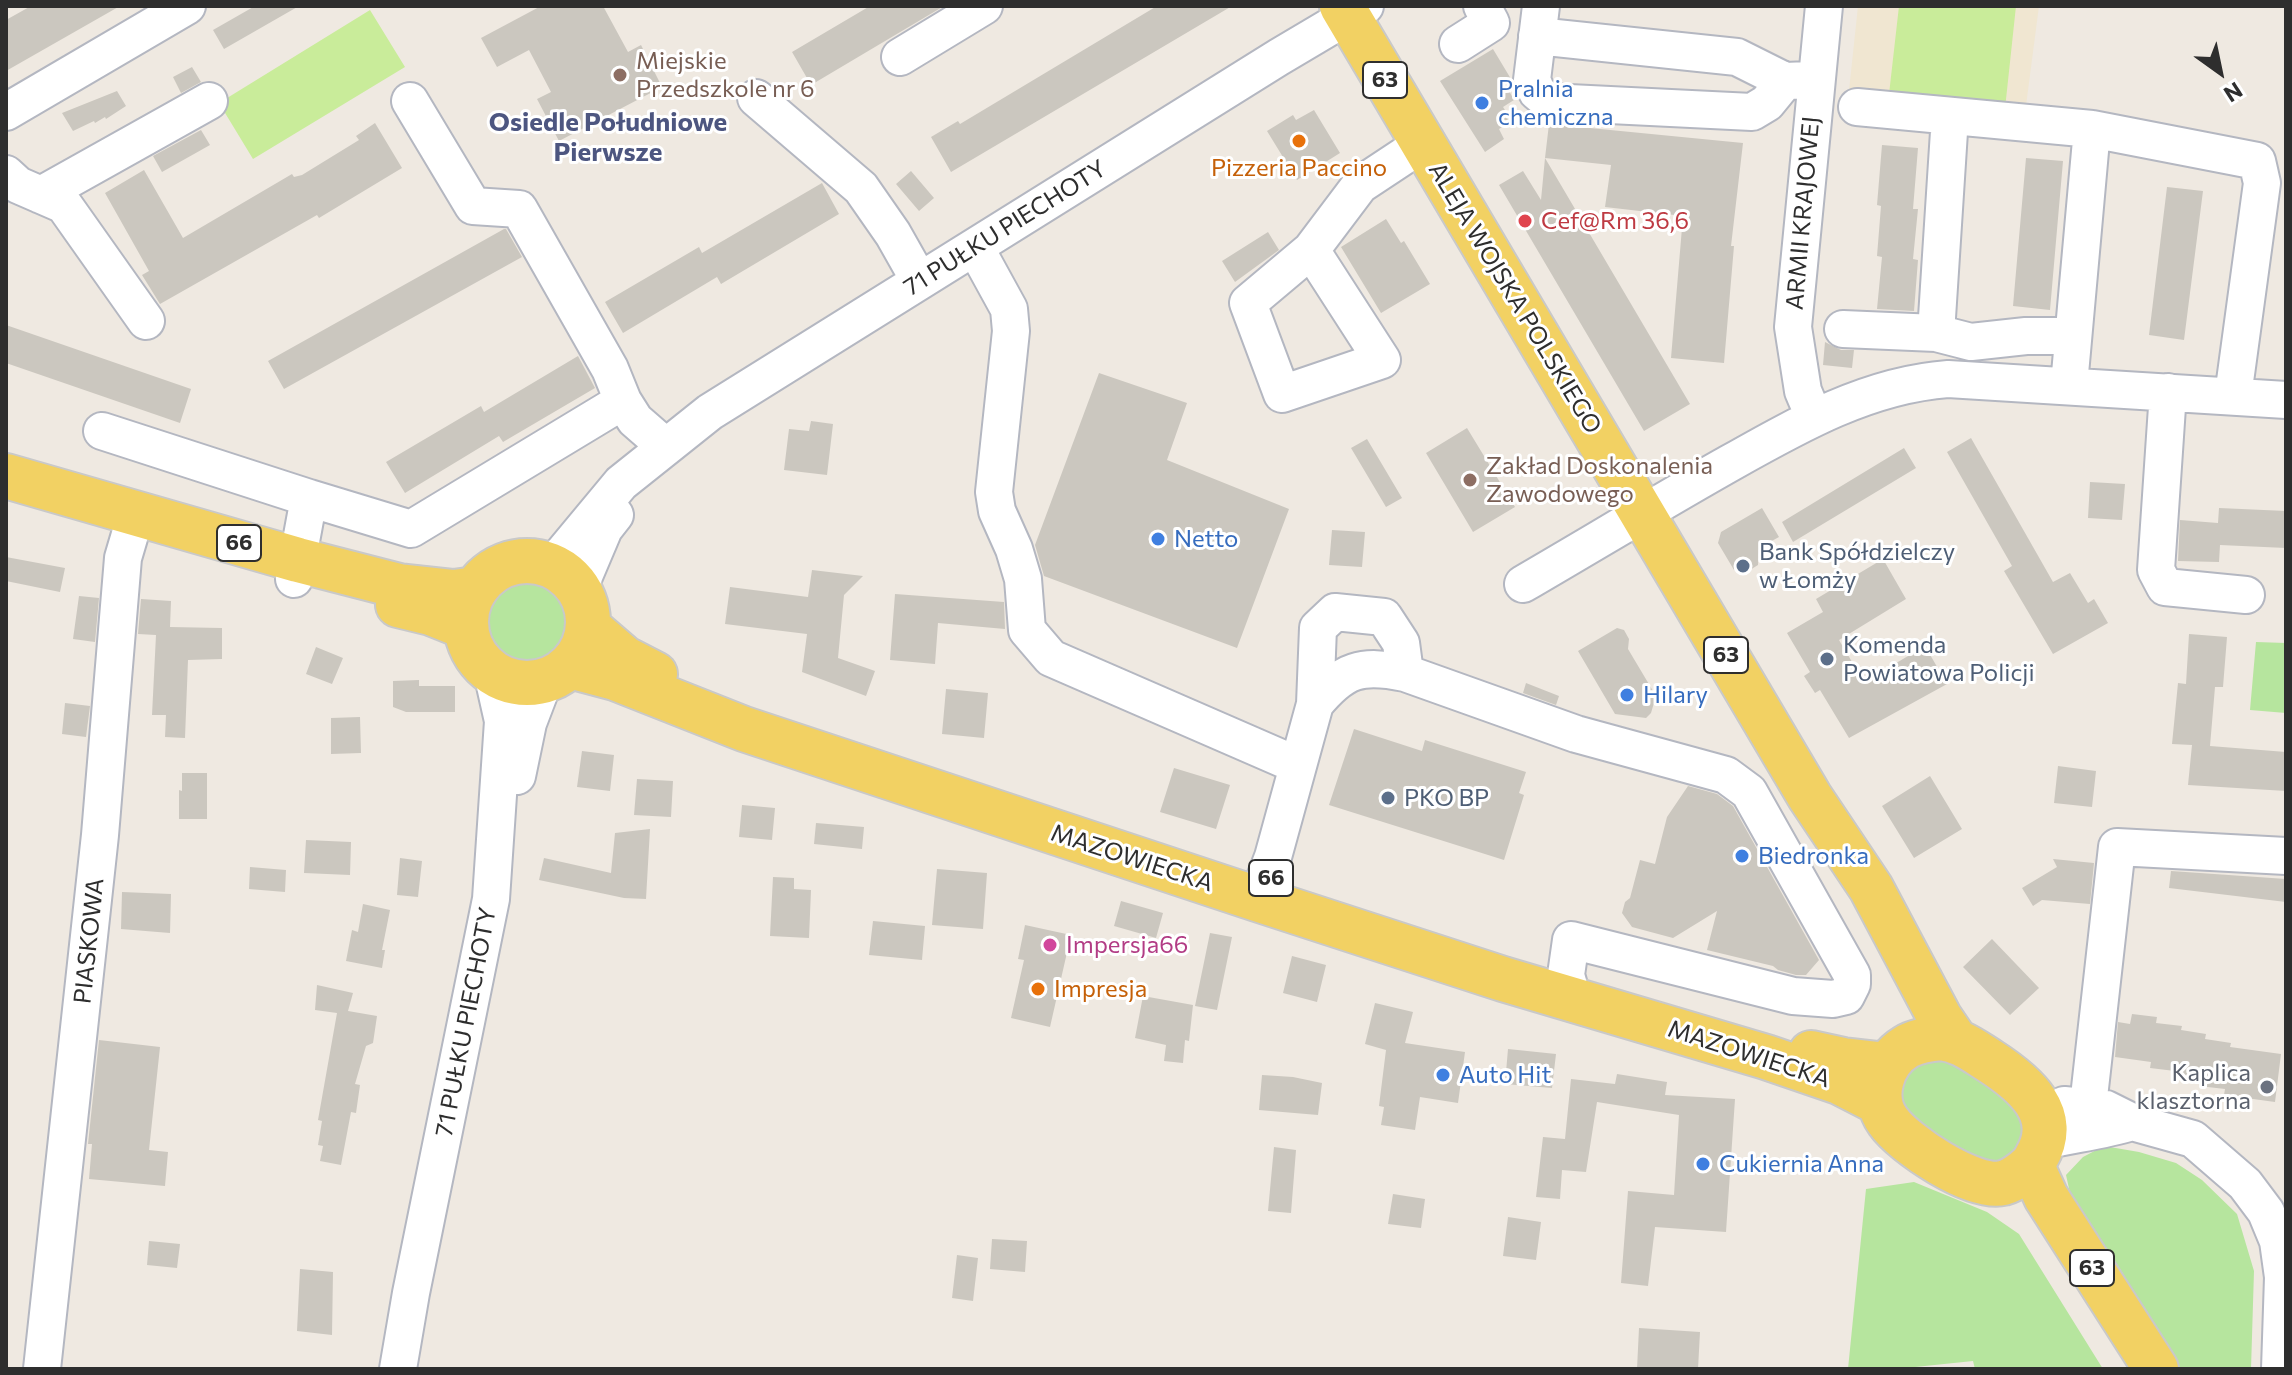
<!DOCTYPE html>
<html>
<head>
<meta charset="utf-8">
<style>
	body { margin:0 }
	#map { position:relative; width:2292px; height:1375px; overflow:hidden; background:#efe9e1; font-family:Commissioner,sans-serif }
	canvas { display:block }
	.frame { position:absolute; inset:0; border:8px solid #2e2e2e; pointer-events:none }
	.north { position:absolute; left:2180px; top:32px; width:80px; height:80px; -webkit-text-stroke:6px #fff; paint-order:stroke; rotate:147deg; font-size:22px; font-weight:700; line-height:32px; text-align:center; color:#2e2e2e }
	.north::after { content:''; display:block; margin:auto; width:28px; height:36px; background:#2e2e2e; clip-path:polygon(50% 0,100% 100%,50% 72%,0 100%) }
</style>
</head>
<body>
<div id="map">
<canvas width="2292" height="1375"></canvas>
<div class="frame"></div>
<div class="north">N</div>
</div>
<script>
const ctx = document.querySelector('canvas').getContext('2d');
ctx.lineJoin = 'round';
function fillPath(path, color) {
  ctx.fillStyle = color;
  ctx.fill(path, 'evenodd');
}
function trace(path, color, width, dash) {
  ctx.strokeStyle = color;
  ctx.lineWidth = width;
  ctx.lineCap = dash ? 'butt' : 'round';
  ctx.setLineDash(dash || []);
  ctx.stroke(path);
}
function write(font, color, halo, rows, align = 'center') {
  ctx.font = font + ' Commissioner,sans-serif';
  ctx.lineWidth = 6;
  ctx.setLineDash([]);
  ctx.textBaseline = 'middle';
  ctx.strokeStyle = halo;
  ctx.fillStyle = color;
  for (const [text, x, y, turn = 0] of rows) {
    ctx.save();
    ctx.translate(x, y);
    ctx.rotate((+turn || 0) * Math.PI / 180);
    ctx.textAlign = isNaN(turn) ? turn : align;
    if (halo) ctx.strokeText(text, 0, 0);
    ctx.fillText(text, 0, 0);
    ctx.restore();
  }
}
const education = new Path2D(`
	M1858 6H2039L2024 121 1848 100Z`);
const green = new Path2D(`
	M485 622a41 41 0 1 1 82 0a41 41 0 1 1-82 0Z
	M2256 642 2286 643V713L2250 710Z
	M1940 1056 2012 1100 2025 1128 2020 1148 2003 1162 1977 1163 1907 1116 1899 1094 1901 1082 1912 1064Z
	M2104 1146 2139 1152 2176 1163 2202 1180 2237 1214 2254 1271 2251 1369H2177L2122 1272 2070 1193 2066 1175 2083 1157Z
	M1914 1182 1987 1212 2019 1234 2103 1369H1975L1973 1361 1896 1369H1848L1866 1189Z`);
const pitch = new Path2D(`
	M1899 6H2016L2004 118 1888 103Z
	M370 10 405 67 253 159 219 103Z`);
const building = new Path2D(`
	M31 6H120L6 71V20Z
	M255 6H299L224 49 213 30Z
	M541 6H603L628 52 641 45 662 87 559 141 537 99 551 92 529 50 497 67 481 38Z
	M870 6H944L811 85 792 52Z
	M1157 6H1232L951 172 931 137 958 121 960 124Z
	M1493 49 1511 79 1512 86 1508 89 1514 100 1503 107 1512 121 1499 129 1504 139 1485 152 1440 81Z
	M192 67 201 82 181 93 173 77Z
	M117 91 126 106 106 119 105 117 95 123 94 121 73 131 62 113Z
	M1314 110 1340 153 1297 180 1267 131 1293 115 1296 120Z
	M375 123 402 168 319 218 317 215 160 304 142 275 149 271 105 193 144 170 183 238 292 174 294 177 302 175 359 140 356 136Z
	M1549 124 1743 143 1731 246H1734L1724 363 1671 358 1683 216 1605 207 1611 165 1545 158Z
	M201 130 210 145 162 172 153 156Z
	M1882 145 1918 148 1913 209H1918L1913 259 1918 260 1914 311 1877 309 1882 257 1877 256 1881 206 1877 205Z
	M1545 158 1690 404 1644 431 1499 185 1523 171 1541 200Z
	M2026 158 2063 161 2050 310 2013 306Z
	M911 171 934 198 919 211 896 184Z
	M822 183 839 214 721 284 717 277 623 333 605 302 699 247 702 253Z
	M2167 187 2203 191 2184 340 2149 335Z
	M1386 219 1401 243 1404 241 1430 284 1381 313 1341 247Z
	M504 229H506L522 257 284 389 268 361Z
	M1268 232 1279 250 1235 282 1222 261Z
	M6 325 191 389 180 423 6 363Z
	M1825 342 1841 350H1854L1852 368 1823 365Z
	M578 356 595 388 503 442 499 436 405 493 386 462 481 406 484 412Z
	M1099 373 1187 403 1167 460 1289 509 1237 648 1044 576 1035 545Z
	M811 421 833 424 827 475 784 470 789 429 809 431Z
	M1467 428 1515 507 1473 532 1426 453Z
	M1971 438 2053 582 2070 573 2088 603 2094 599 2108 623 2053 654 2004 571 2012 566 1947 452Z
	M1367 439 1402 498 1386 507 1351 448Z
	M1904 448 1916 468 1793 542 1782 522Z
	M2090 482 2125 484 2122 520 2088 518Z
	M1762 508 1779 537 1759 548 1758 565 1745 573 1734 570 1718 543 1721 532Z
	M2219 508 2286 511V548L2220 545 2219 562 2178 561 2180 520 2218 523Z
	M1332 530 1365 532 1362 567 1329 565Z
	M6 557 65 568 60 592 6 581Z
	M1883 559 1906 599 1839 640 1864 682 1925 646 1947 684 1849 738 1820 690 1815 693 1804 676 1810 672 1787 633 1823 612 1816 599Z
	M812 570 863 576 844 595 838 658 875 671 866 696 802 672 807 634 725 624 730 587 808 597Z
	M895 594 1004 602 1005 629 938 623 935 664 890 660Z
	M79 596 99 598 95 642 73 639Z
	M141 599 171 601 170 627 222 628V659L188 660 185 738 165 737 166 715H152L156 635 138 634Z
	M1617 628 1624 630 1629 639 1628 649 1656 696 1651 713 1646 718 1615 714 1578 651Z
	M2189 634 2227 637 2223 687H2215L2210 746 2286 752V791L2188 785 2192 745 2172 744 2178 683 2186 684Z
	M316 647 343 658 332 684 306 674Z
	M419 680V686H455V712H406L393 707V681Z
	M1526 683 1559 696 1556 705 1523 693Z
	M946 689 988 693 984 738 942 734Z
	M65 703 90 706 86 737 62 734Z
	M360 717 361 753 331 754V718Z
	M1354 729 1422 751 1425 740 1526 772 1519 793 1524 795 1504 860 1329 805Z
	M582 751 614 755 610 791 577 787Z
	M2058 766 2096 771 2092 807 2054 803Z
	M1174 768 1230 785 1216 829 1160 812Z
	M182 773H207V819H179V790L182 791Z
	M1930 776 1962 829 1914 858 1882 806Z
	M637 779 673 781 671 817 634 815Z
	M1688 786 1717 794 1733 806 1819 960 1806 975H1796L1778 970 1773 966 1707 950 1717 911 1673 938 1632 927 1622 913 1625 902 1630 898 1640 860 1655 864 1667 817Z
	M742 805 775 808 772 840 739 837Z
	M816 823 864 827 862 849 814 844Z
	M650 829 646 899 624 898 539 880 544 858 611 873 615 833Z
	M306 840 351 842 350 875 304 873Z
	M400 858 422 861 418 897 397 895Z
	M2053 859 2094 863 2090 904 2042 900 2033 906 2022 888 2057 867Z
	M250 867 286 870 285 892 249 889Z
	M937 869 987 873 983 929 932 925Z
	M2171 871 2286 879V902L2169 888Z
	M773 877 794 878V889L811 890 809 938 770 936Z
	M122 892 171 894 170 933 121 929Z
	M1121 901 1163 913 1156 938 1114 926Z
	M363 904 390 910 382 950H385L382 968 346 961 352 930 358 932Z
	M873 921 925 926 922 960 869 955Z
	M1025 925 1071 935 1050 1027 1011 1018 1024 960 1018 959Z
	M1210 933 1232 937 1217 1010 1195 1006Z
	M1992 939 2039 988 2010 1015 1963 967Z
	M1292 956 1326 965 1317 1002 1283 993Z
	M317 985 353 993 348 1011 377 1016 373 1043 366 1046 355 1084 360 1085 356 1113 351 1112 341 1165 320 1161 323 1146 318 1145 322 1121 318 1120 337 1013 315 1010Z
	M1143 996 1193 1005 1189 1041 1185 1040 1183 1063 1164 1061 1166 1045 1135 1038Z
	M1375 1003 1413 1012 1405 1043 1465 1052 1458 1103 1420 1097 1415 1130 1381 1125 1384 1107 1379 1106 1386 1050 1365 1044Z
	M2132 1014 2157 1017 2156 1023 2182 1026 2181 1030 2206 1034 2205 1039 2231 1043 2230 1047 2281 1054 2275 1102 2224 1095 2225 1089 2199 1086 2200 1079 2175 1076V1071L2150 1068 2151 1062 2115 1057 2118 1022 2130 1024Z
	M99 1040 160 1047 149 1150 168 1152 165 1186 89 1179 92 1144H88Z
	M1508 1049 1556 1054 1552 1088 1505 1084Z
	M1617 1074 1667 1082 1665 1095 1735 1099 1726 1232 1655 1227 1648 1286 1621 1283 1628 1191 1674 1195 1679 1115 1597 1102 1586 1172 1562 1170 1560 1199 1536 1197 1543 1137 1565 1139 1571 1079 1615 1084Z
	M1262 1075 1293 1077 1322 1083 1318 1115 1259 1110Z
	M1274 1147 1296 1150 1291 1213 1268 1211Z
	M1393 1194 1425 1199 1421 1228 1388 1224Z
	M1508 1217 1541 1222 1536 1260 1503 1256Z
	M992 1239 1027 1241 1025 1272 990 1269Z
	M149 1241 180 1244 177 1268 147 1265Z
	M957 1255 978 1258 973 1301 952 1298Z
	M300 1269 333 1272 332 1335 297 1331Z
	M1639 1328 1700 1332 1698 1369H1637Z`);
const minor = new Path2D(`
	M1541 6 1532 80 1537 92 1549 102 1752 112 1767 103 1785 81
	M1537 36 1737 57 1785 81 1809 80
	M1458 44 1491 23 1482 6
	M900 57 984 6
	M756 98 861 188 893 234 919 280
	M410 101 473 206 519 209 610 369 623 401 635 420 666 447
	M1857 107 2092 129 2069 385
	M6 112 187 6
	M2092 129 2257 161 2262 183 2233 396
	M6 174 18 185 64 205 146 321
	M41 195 209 101
	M975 247 1009 309 1011 331 994 492 997 511 1014 549 1023 579 1027 630 1051 658 1297 765
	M1311 250 1382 360 1282 394 1248 303 1311 250 1360 185 1422 144
	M1843 329 1936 333 1971 342 2026 336H2071
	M1936 333 1950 116
	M2168 392 2156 570 2165 587 2246 595
	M1814 417 1803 391 1793 327 1824 6
	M102 431 309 498 294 579
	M309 498 411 529 623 401
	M552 566 621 483 710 412 1279 57 1365 6
	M1523 584C1590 545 1656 505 1723 467 1794 427 1866 385 1948 379L2286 400
	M579 588 604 529 615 515
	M1315 704C1344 669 1361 664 1405 673L1576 734 1726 775 1749 792 1852 975V984L1846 996 1833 999 1793 996 1571 940 1566 975 1573 1000
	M517 776 528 723 544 681
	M1257 899 1273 857 1315 704 1318 628 1335 612 1384 617 1401 643 1405 673
	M2064 1105 2106 1109 2132 1122 2193 1139 2245 1184 2266 1212 2278 1241 2283 1277 2280 1369
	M2088 1106 2117 847 2286 856
	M2044 1141C2074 1134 2103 1131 2132 1122
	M42 1369 100 835 123 558 136 514
	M398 1369 411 1293 491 899 503 721 492 672`);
const major = new Path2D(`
	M1342 6 1810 797 1871 888 1940 1018 1955 1040
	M6 476 298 560 399 586 454 592 476 589
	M466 622a61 61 0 1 1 122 0a61 61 0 1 1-122 0Z
	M398 605 431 613 466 627
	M588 627 624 658 655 674
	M570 666 615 678 744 729 1257 899 1503 979 1766 1057 1839 1082 1878 1102
	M1941 1038C1960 1040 1974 1051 1990 1061 2024 1083 2062 1114 2036 1158 2031 1168 2014 1180 2003 1183 1973 1190 1904 1144 1888 1121 1871 1098 1881 1062 1906 1047 1916 1041 1929 1039 1941 1038Z
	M1811 1053 1843 1060 1887 1065
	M2032 1166 2046 1197 2156 1369`);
const markers = [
	[620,75,8,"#8d6e63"],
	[1482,103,8,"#3f7fe0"],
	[1299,141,8,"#e8710a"],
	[1525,221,8,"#e0444e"],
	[1470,480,8,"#8d6e63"],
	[1158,539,8,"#3f7fe0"],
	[1743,566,8,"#5c6f8a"],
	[1827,659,8,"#5c6f8a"],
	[1627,695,8,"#3f7fe0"],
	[1388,798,8,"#5c6f8a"],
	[1742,856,8,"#3f7fe0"],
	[1050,945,8,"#d1479c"],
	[1038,989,8,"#e8710a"],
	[1443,1075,8,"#3f7fe0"],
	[2267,1087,8,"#6b7280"],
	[1703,1164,8,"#3f7fe0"]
];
const shields = [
	[1385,80,44],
	[239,543,44],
	[1726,655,44],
	[1271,878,44],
	[2092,1268,44]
];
const shieldNames = [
	["63",1385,80],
	["66",239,543],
	["63",1726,655],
	["66",1271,878],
	["63",2092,1268]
];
const educationNames = [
	["Miejskie",636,61],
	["Przedszkole nr 6",636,89],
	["Zakład Doskonalenia",1486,466],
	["Zawodowego",1486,494]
];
const shopNames = [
	["Pralnia",1498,89],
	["chemiczna",1498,117],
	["Netto",1174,539],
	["Hilary",1643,695],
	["Biedronka",1758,856],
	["Auto Hit",1459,1075],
	["Cukiernia Anna",1719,1164]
];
const foodNames = [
	["Pizzeria Paccino",1299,168],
	["Impresja",1054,989,"left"]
];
const streetNames = [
	["ARMII KRAJOWEJ",1803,213,-85],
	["71 PUŁKU PIECHOTY",1005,228,-32],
	["ALEJA WOJSKA POLSKIEGO",1515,298,59],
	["MAZOWIECKA",1132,858,18],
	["PIASKOWA",89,941,-84],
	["71 PUŁKU PIECHOTY",466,1022,-79],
	["MAZOWIECKA",1749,1054,18]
];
const healthNames = [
	["Cef@Rm 36,6",1541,221]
];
const serviceNames = [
	["Bank Spółdzielczy",1759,552],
	["w Łomży",1759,580],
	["Komenda",1843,645],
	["Powiatowa Policji",1843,673],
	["PKO BP",1404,798]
];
const hotelNames = [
	["Impersja66",1066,945]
];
const worshipNames = [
	["Kaplica",2251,1073],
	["klasztorna",2251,1101]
];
const neighbourhoodNames = [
	["Osiedle Południowe",608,122],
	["Pierwsze",608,152]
];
fillPath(education, '#f0e6d1');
fillPath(green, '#b6e59e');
fillPath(pitch, '#c9ec9a');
fillPath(building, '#cbc7bf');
trace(minor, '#b4b7c1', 40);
trace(major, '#c9c9c9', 48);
trace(minor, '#fff', 36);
trace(major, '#f2d163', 44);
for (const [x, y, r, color] of markers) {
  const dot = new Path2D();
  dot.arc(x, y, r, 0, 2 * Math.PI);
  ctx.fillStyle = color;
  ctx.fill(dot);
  trace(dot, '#fff', 3);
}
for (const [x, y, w] of shields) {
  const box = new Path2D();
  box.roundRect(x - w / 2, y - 18, w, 36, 6);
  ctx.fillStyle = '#fff';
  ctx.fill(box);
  trace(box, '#2e2e2e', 2);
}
write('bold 22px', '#2e2e2e', null, shieldNames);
write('24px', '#785e54', '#fff', educationNames, 'left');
write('24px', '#366cbe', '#fff', shopNames, 'left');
write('24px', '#c56008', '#fff', foodNames);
write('24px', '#2e2e2e', '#fff', streetNames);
write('24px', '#be3a42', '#fff', healthNames, 'left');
write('24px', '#4e5e75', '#fff', serviceNames, 'left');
write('24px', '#b23c85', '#fff', hotelNames, 'left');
write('24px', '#5b616d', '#fff', worshipNames, 'right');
write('bold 26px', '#4d5680', '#fff', neighbourhoodNames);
</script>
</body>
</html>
